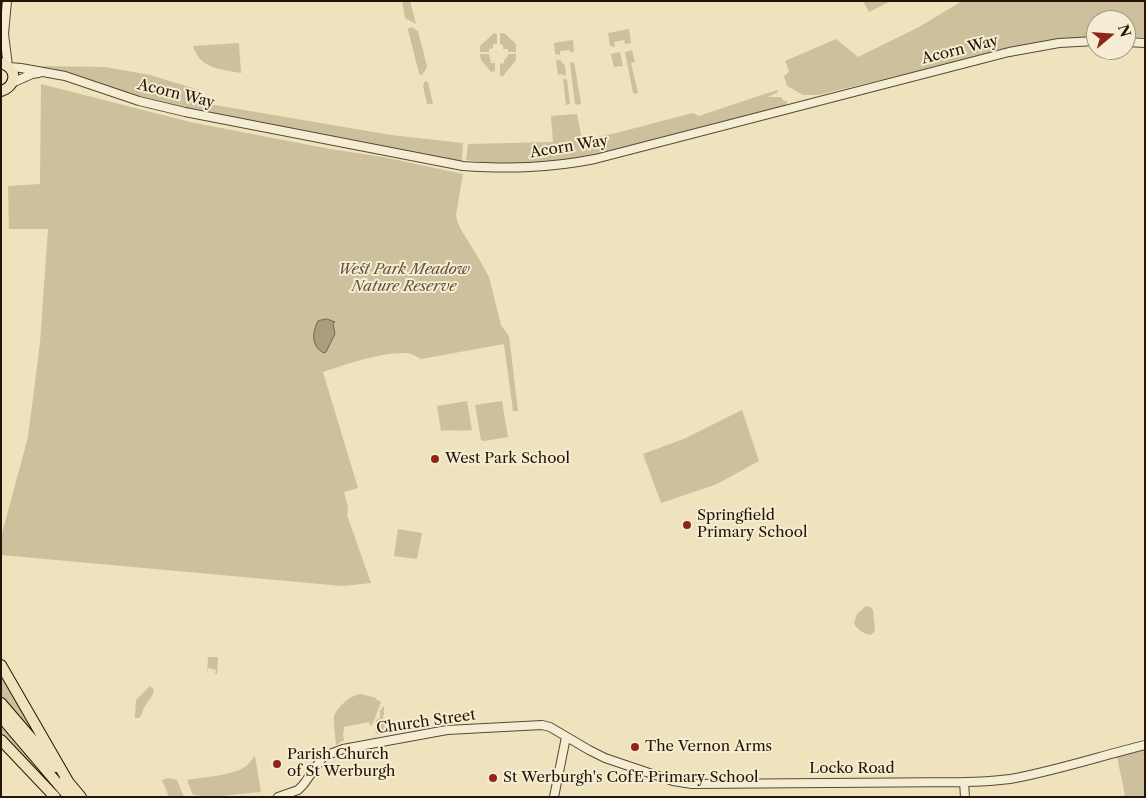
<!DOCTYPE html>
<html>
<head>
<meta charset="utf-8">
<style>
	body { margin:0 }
	#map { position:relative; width:1146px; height:798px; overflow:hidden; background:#eee3bc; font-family:"Libre Caslon Text",serif }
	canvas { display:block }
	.frame { position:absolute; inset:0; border:2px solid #271404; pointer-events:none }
	.north { position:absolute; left:1086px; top:10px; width:50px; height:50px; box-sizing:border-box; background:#f4edd3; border:1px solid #a29680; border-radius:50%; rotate:72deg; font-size:14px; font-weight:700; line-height:20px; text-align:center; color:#271404 }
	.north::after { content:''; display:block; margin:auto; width:18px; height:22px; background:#8f2418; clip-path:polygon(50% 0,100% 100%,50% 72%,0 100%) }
</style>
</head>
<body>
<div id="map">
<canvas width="1146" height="798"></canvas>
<div class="frame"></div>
<div class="north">N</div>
</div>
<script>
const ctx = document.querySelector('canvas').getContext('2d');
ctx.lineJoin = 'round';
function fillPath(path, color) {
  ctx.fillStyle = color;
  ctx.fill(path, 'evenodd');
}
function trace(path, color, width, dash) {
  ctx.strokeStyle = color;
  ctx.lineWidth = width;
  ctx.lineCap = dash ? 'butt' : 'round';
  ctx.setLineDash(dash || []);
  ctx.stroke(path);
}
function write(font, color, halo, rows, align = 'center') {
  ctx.font = font + ' "Libre Caslon Text",serif';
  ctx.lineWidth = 4;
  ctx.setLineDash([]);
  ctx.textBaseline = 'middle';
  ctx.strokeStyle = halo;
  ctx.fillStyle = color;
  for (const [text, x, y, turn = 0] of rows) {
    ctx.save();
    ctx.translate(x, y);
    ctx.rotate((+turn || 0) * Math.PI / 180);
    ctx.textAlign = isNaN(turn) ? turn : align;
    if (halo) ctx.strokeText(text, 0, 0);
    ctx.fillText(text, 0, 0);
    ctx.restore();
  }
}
const green = new Path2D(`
	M402 1H410L416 24 405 18Z
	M863 1H891L869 12Z
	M962 1H1145V37H1126V20H1096V37H1081L1025 45 818 95H803L787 86 784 76 787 74 789 71 785 61 836 39 858 57 919 27Z
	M411 27 418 31 427 66 426 69 422 75H420L419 73 408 30V29Z
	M629 29 631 43 625 44 624 40 614 42 615 47 610 46 608 33Z
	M494 33 497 34V44H493V48L489 49V52H480V46Z
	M500 33H504L516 44V52H508V49H503V45L500 44Z
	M573 40 574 52H570V50L560 51V55L555 54 554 43Z
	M239 43 241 73C220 69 200 69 193 46Z
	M632 50 635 62 631 63 638 93 635 94 633 93 625 52Z
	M620 52 623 66 614 67 611 54Z
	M480 54H489L491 63H495V71L491 72 481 60Z
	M508 54H516V60L503 76H500V64L504 63V60L506 59V57H508Z
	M556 59 557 60H561V62L565 65 566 76 561 74 558 75Z
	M574 62 581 103 578 105 575 104 570 63Z
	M42 66 105 67 150 75 199 90 197 102 391 135 463 143 462 161 418 154 156 102C146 99 135 96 125 93 98 83 72 71 42 69Z
	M563 78 567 80 570 104 566 105Z
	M425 81 428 82 433 104H427L423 86Z
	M41 84 190 122 330 149 383 157 463 174 456 215 457 220 460 228 479 259 489 277 501 325 509 336 518 411H513L504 344 421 359C418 357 414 355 411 354 390 349 344 365 323 372L358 488 344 492 348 507 347 515 371 583 342 586 1 555V537L28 437 40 343 48 229H9L8 186 40 184Z
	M777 90 778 92 768 97H781L784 101H787V103L785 106 600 154C572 160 545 164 517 164 500 164 483 162 466 160L468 144 553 142 551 116 577 114 582 140 616 133 693 113 699 116Z
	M467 401 472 430C461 432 451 429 441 431L437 406Z
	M502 401 508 437 484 441 481 440 475 405Z
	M742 410 759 461 717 484 661 503 643 454 686 438Z
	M398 529 422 533 417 559 394 556Z
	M866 606 870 607 873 610 875 631 871 635C864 634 857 630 854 623L857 614Z
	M209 657H216L218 658 217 674H215L216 670 208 668 207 672 208 659Z
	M1 674 39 739 37 740 1 696Z
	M150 686 154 690C153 697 148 700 145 706 142 711 143 714 139 718H135L136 700Z
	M360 694 376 698V699L381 702 373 723 370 726 369 722 344 727V730L343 733 344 741H341L340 743 336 745C336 740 333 721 334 717 336 708 351 695 360 694Z
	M384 706V710L383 712H384V715H383L385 727 381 733 377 734C374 730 375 725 376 720L380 718V712H379Z
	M1 724 62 797H60L42 777V776L1 732Z
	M1145 750V797H1117L1125 795 1117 757Z
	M255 756 261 792C238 794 216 798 193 795L187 780C202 777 230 776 243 768 248 766 251 760 255 756Z
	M168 778 177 780 184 797H169L162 780Z`);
const water = new Path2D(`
	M327 319 335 322 333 323 335 334 326 352 324 353C311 347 312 332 318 321Z`);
const tertiary = new Path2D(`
	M7 1 4 34 8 66
	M1126 42 1145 43
	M9 67 21 68 65 76 139 101 185 112 463 166C510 169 549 168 595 159L1009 52 1059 43 1096 41
	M12 83 32 74 39 73
	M964 782 965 797
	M278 797 298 790 303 785 323 757 330 754 343 749 447 730 542 725 550 727 589 750 605 758 673 781 692 784 964 782C979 782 994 781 1010 779 1055 771 1100 756 1145 745
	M554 797 566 737`);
const primary = new Path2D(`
	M1 63C18 68 17 86 1 91`);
const trunk = new Path2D(`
	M1 665 69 783
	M1 703 56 767
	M1 717 69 797
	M1 740 55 797
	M65 778 81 797`);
const markers = [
	[435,459,5,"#8f2418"],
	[687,525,5,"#8f2418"],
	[635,747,5,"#8f2418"],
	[277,764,5,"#8f2418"],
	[493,778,5,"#8f2418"]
];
const streetNames = [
	["Acorn Way",960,50,-14],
	["Acorn Way",176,94,14],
	["Acorn Way",569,147,-9],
	["Church Street",426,722,-8],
	["Locko Road",852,769]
];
const parkNames = [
	["West Park Meadow",404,270],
	["Nature Reserve",404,287]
];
const poiNames = [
	["West Park School",445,459],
	["Springfield",697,516],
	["Primary School",697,533],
	["The Vernon Arms",645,747],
	["Parish Church",287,755],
	["of St Werburgh",287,772],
	["St Werburgh's CofE Primary School",503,778]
];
fillPath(green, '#ccc09d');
fillPath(water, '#aa9d7d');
trace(water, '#76664d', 1);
trace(tertiary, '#594832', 10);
trace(primary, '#271404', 12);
trace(trunk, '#271404', 12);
trace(tertiary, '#f4edd3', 8);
trace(primary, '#eee3bc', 10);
trace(trunk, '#eee3bc', 10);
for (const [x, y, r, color] of markers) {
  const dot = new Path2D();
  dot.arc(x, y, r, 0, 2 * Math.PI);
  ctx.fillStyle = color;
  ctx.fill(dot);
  trace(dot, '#f4edd3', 2);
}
write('15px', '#271404', '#f4edd3', streetNames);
write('italic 15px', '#61503a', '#f4edd3', parkNames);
write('15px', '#271404', '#f4edd3', poiNames, 'left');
</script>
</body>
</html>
